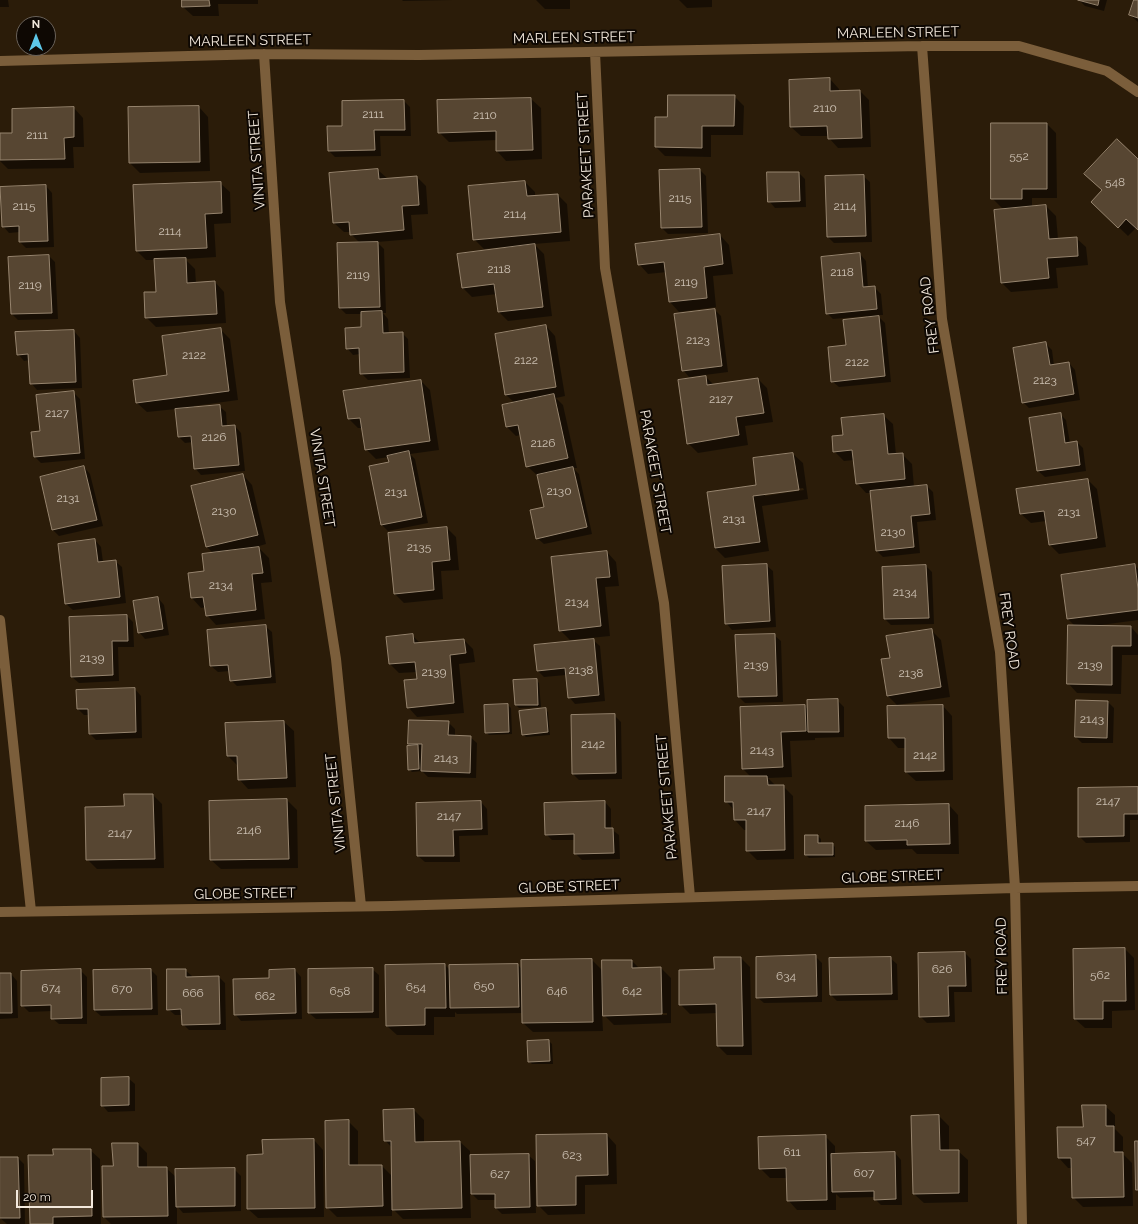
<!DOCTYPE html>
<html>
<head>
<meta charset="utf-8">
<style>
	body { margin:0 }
	#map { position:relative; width:1138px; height:1224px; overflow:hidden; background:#2b1c09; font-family:Raleway,sans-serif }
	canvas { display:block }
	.north { position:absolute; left:16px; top:16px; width:40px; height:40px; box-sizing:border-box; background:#0e0803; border:1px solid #6a625a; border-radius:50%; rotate:0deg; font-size:11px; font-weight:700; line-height:16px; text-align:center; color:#f3e9dd }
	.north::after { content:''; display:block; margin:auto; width:14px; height:18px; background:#5dc7e8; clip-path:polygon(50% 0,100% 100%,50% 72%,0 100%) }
	.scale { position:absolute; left:16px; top:1190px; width:77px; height:18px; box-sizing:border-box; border:2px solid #f3e9dd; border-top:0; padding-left:5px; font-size:12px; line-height:14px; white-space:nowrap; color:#f3e9dd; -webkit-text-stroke:3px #0e0803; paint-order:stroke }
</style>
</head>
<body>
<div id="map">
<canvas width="1138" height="1224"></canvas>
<div class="north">N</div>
<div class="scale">20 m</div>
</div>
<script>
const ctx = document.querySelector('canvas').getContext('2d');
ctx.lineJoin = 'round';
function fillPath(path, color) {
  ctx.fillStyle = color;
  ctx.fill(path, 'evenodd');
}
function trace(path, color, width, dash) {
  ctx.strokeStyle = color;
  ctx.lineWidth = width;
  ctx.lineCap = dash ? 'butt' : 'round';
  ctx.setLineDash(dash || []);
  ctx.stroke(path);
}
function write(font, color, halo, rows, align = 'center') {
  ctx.font = font + ' Raleway,sans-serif';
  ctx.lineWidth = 4;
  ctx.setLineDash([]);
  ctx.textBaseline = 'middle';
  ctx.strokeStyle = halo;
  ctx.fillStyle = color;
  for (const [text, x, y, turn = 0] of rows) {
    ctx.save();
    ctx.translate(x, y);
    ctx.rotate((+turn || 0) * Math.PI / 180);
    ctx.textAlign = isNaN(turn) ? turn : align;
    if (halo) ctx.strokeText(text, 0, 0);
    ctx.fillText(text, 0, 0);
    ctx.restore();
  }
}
const shadow = new Path2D(`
	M0 0H8L9 7H0Z
	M183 0H258V4H218L219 16H193L183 7Z
	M402 0H453L403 1Z
	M536 0H570V9H545Z
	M679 0H712V7L687 8Z
	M1079 0H1107L1104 11 1085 6Z
	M1135 0H1138V22L1130 15Z
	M830 79 839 89V91H860L869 100 871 147 838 148 829 138V136H801L791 127Z
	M734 96 744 106 743 135H711V157L665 156 656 147 668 118Z
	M531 99 541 108 542 159 506 161 497 151V140L449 142 439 132 438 101Z
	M404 101 410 107 411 136H380L381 156 335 157 329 151 328 127H343Z
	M199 107 208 117 210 171 140 173 130 163 129 108Z
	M74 108 83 118 84 147H73L74 168 8 169 0 161V134H13Z
	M1047 124 1056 133 1057 198H1032V208L1046 206 1056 216 1058 239 1076 238 1086 247 1088 265 1056 268 1058 288 1011 292 1002 283 1010 208H1002L992 198Z
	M1138 161V230L1136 228 1128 236 1102 211 1103 191Z
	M378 170 388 179 417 177 426 186 428 214 411 215 413 239 377 242 384 249 386 313H383L388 319 389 334 402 333 408 339 410 378 368 380 361 373 360 354 353 355 347 348 362 328V314H346L340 308 338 244 360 243 351 234V232H344L334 223Z
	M700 170 706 176 708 233 668 234 662 228Z
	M799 173 805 179 806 207 775 208 769 201Z
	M863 176 870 182 872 242 834 243 828 237 826 177Z
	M525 182 535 192V197L558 195 567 204 570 241 534 244 544 254 552 316 508 321 499 312 497 294 472 297 463 288 506 249V247L484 249 474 239Z
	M220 183 230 192 231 223 214 224 216 257 185 259 195 269 196 283 215 282 224 292 226 323 156 327 146 317 157 293 155 260H146L137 251Z
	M46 186 52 193 54 247 26 248 20 242V232L9 233 3 226Z
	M720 235 729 245 733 274 713 276 716 307 679 312 670 302 667 272 648 274 639 264Z
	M860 254 866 261 868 288 874 287 881 294 883 315H877L885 323 891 382 839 387 832 381 847 346 867 318V316L833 319 827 313Z
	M49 256 55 262 58 319 18 320 12 314 9 258Z
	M715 310 721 316 728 372 689 377 683 370Z
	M546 326 555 336 565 396 556 398 563 405 577 468H573L579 474 592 534 544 544 537 538 545 508 538 476 527 466 521 435 516 436 507 427 503 406 515 403 506 395Z
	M220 329 230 339 238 400 194 406V408L219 406 226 412 227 427 235 426 241 433 245 471 201 475 195 468 193 442 185 443 179 437 176 409 147 412 137 403 134 381 169 376Z
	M74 331 80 338 82 388 37 390 31 383 30 360 24 361 18 354Z
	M1045 343 1052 350 1054 366 1069 363 1075 370 1080 400 1029 408 1023 402Z
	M706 377 714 385 758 379 767 388 773 422 745 426 748 445 698 453 688 443Z
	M421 381 430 390 439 450 410 454 415 459 428 523 388 531 382 525 370 467 390 463 389 457 376 459 366 449 363 428H358L349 419Z
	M73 392 80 399 85 459 41 463 35 457 41 432Z
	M1060 414 1066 420 1070 443 1077 442 1083 448 1086 471 1045 477 1038 471 1030 418Z
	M883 415 893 424 896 455 902 454 912 464 914 487 927 486 933 492 936 520 917 522 920 553 883 557 877 551 871 493H866L857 483 854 460 844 461 834 451 844 436Z
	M793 454 803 463 808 499 762 506 769 551 725 558 715 548 708 493 758 486ZM803 488 804 490 765 496V494Z
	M84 467 90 474 103 526 59 536 53 530 41 477Z
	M243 475 252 485 266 544 252 548V549L259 548 269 558 272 582 261 583 265 619 216 625 207 615 206 607 201 608 192 598 189 574 205 572 214 554 207 547ZM198 596 208 597 198 598Z
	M1088 480 1097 489 1106 547 1059 554 1050 545 1046 521 1031 523 1021 514Z
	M447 528 456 537 459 570 441 571 443 599 404 603 395 594Z
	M95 540 101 547 103 562 115 561 122 567 126 603 73 610 66 604Z
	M607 552 616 562 619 586 605 587 610 636 570 640 560 630Z
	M766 565 773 571 776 627 732 630 726 623Z
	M1134 565 1138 569V620L1101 625V627H1131L1138 635V655H1122L1121 694 1077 693 1068 683 1075 626 1068 619 1062 575Z
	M926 566 932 572 934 624 891 625 885 619 883 568Z
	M158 598 164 605 169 635 145 639 139 632Z
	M127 616 133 622 134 647H118L119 681 79 683 72 677Z
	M265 626 272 632 276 683 237 686 231 680 230 671 218 672 211 666 208 631Z
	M931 630 941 640 950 697 897 705 888 696 891 658Z
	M412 635 421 644 464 640 473 649 475 662 459 664 464 713 417 717 408 707 418 680 417 672 399 673 390 664Z
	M774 635 781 641 783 702 745 703 739 697Z
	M593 640 600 646 605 701 575 704 569 697 566 675 544 677 538 671Z
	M536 680 539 683 541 707 519 708 516 705Z
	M135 689 141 696 142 738 96 740 90 734 89 715H84L78 709Z
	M837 700 844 707V737L815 738V740L790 741 792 777 768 778 776 786H783L793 796 794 859 757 860 747 850V830H744L735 820 734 810 726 801 751 777 743 769 805 706 808 710Z
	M1108 702 1114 708 1113 743H1082L1076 737Z
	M508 705 511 708 512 734 489 735 486 732Z
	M943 706 952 716 953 780 916 781 906 772V748H898L889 738Z
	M545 709 548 712 550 735 526 737 523 734Z
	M614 715 621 722 622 779 579 780 573 774Z
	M284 722 294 731 296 787 248 789 239 779 237 765 228 756 226 724Z
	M448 722 455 729V736L470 737 477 743 476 778 428 777 422 771 412 772 409 769 412 746 409 744Z
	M1138 788V820H1130V842L1086 843 1079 836Z
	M153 795 162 804 164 868 97 869 87 859 125 807Z
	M287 800 297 810 298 868 221 869 211 860Z
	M481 802 487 809 488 835 459 836 460 862H425L418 856 417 804Z
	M605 802 611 809V829L619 835 620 859 582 860 575 853V840H552L546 834Z
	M949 805 958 815 959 854H917L912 849 876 850 866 841Z
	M818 836 821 839V844H832L835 847V857L809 858 806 855Z
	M1125 949 1134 958 1135 1010 1112 1011V1028H1085L1075 1019Z
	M965 953 971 959 972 992H954L955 1022 927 1023 920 1016Z
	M815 956 822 963V1002L764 1003 757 997Z
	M741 958 750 967 752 1055H727L718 1046 717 1013 690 1014 680 1004 715 970Z
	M890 958 897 964 898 1000 837 1001 831 995 830 959Z
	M592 960 603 971 632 961 640 969 661 968 671 978V1023L614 1025 602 1013 603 1031 533 1032 523 1023V1013L457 1014 455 1012V1017H434V1035H397L387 1026 445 965 450 970 518 965 523 970ZM667 1013V1015L612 1016V1014Z
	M372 969 379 975V1018L316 1019 309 1013V970Z
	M80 970 87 977V1024H59L52 1018V1011L29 1012 22 1005Z
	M151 970 157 976 158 1015 101 1016 94 1010Z
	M185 970 192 976V977H219L225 983 226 1030H189L183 1024 182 1015H175L168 1009Z
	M295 970 301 977 302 1019 241 1021 235 1014 270 979Z
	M0 974H11L17 981 18 1018 0 1019Z
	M549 1041 552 1044 553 1064H532L529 1061Z
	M128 1078 135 1084V1111L108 1112 102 1105Z
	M1105 1106 1115 1115V1129L1123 1137V1154L1132 1163 1133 1206 1083 1207 1073 1197V1168H1068L1059 1158 1058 1128H1084Z
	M414 1110 424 1120V1143L460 1142 470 1151V1156L528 1155 535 1161 536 1213 502 1214 496 1208V1200H478L470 1192 471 1218 403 1219 392 1208V1216L337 1217 327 1207 348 1121 358 1131V1166H382L393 1177 392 1148 385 1140 384 1111Z
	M939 1116 949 1126V1151H958L968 1160V1202L924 1203 914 1194 912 1117Z
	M607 1135 616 1145 617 1184 585 1185V1214L548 1215 538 1205Z
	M825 1136 835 1146V1155L895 1153 901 1160 902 1205H881L875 1199V1197L840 1198 836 1194V1210H797L788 1200 787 1178H770L760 1168Z
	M314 1140 323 1150 324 1217 258 1218 248 1209 264 1155Z
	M138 1144 147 1153V1168H166L176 1177 234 1169 241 1176V1211L183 1213 177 1206V1224H111L104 1217 114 1167Z
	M90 1150 100 1159 101 1224H31L54 1156Z
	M0 1158H18L24 1164 25 1224H7L0 1218Z`);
const building = new Path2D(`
	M182 0H209L210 6 182 7Z
	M1078 0H1099L1098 5Z
	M1134 0H1138V18L1129 15Z
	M830 78V91L860 90 862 138 828 139 827 126 790 127 789 80Z
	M668 95H735L734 126H702V148L655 147V117H667Z
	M531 98 533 150 496 151V131L438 133 437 100Z
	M404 100 405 130H374L375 150 328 151 327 126H342V101Z
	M199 106 200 162 129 163 128 107Z
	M74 107V137L64 138 65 159 0 160V133H12V109Z
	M991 123H1047V189H1022V199H991Z
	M1117 139 1138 159V230L1126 219 1118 228 1091 202 1102 190 1084 174Z
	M378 169 379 179 417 176 419 205 402 206 404 230 350 235 349 222 333 223 329 173Z
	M700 169 702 227 661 228 659 170Z
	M767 172H799L800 201 768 202Z
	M864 175 866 236 827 237 825 176Z
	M525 181 527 196 558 194 561 232 473 240 468 186Z
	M221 182 222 213 205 214 207 248 136 251 133 185Z
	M46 185 48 241 19 242V226L2 227 0 187Z
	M1046 205 1049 239 1077 237 1078 256 1047 258 1049 278 1001 283 994 210Z
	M720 234 723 264 704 267 707 298 669 302 664 262 638 265 635 244Z
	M378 242 380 307 339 308 337 243Z
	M535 244 543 307 498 312 494 284 462 288 457 254Z
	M860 253 863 287 875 286 877 309 826 314 821 257Z
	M49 255 52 313 11 314 8 257Z
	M186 258 187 283 215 281 217 314 145 318 144 292H156L154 259Z
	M715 309 722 366 682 371 674 314Z
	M382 311 383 333 403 332 404 372 360 374 359 348 346 349 345 328 361 327V312Z
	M879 316 885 376 831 382 828 347 846 345 843 320Z
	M546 325 556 387 505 395 495 334Z
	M221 328 229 391 136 403 133 380 167 375 162 336Z
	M74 330 76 382 30 384 28 354 17 355 15 332Z
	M1046 342 1050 365 1069 362 1074 394 1022 403 1013 348Z
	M706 376 707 385 758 378 764 413 736 417 739 435 687 444 678 380Z
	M421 380 430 441 365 450 360 418 348 419 343 391Z
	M74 391 80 453 34 457 31 432 40 431 36 395Z
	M554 394 568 458 526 467 518 425 506 427 502 405Z
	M220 405 222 426 235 425 239 465 194 469 191 436 178 437 175 409Z
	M1061 413 1065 443 1077 441 1080 465 1037 471 1029 418Z
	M884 414 888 454 903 453 905 479 856 484 852 450 833 452 832 436 843 435 841 418Z
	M409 451 422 517 381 525 369 466 389 462 387 456Z
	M793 453 799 490 753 496 760 542 715 548 707 492 756 485 753 458Z
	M84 466 97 520 52 530 40 477Z
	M573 467 587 527 536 539 530 510 544 507 537 475Z
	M243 474 258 535 206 547 191 486Z
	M1088 479 1097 538 1049 545 1044 511 1020 514 1016 489Z
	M927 485 930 514 911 516 914 547 876 551 870 491Z
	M447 527 450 560 432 562 434 590 394 594 388 533Z
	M95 539 98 562 116 560 120 597 65 604 58 544Z
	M259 547 263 573 252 574 256 610 206 616 203 597 191 598 188 573 204 571 202 554Z
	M607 551 610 577 596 578 601 626 559 631 551 557Z
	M767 564 770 621 725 624 722 566Z
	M1135 564 1138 589V610L1067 619 1061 575Z
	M926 565 929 618 884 619 882 567Z
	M158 597 163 629 138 633 133 601Z
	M127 615 128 641H112L113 675 71 677 69 617Z
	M266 625 271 677 230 681 228 665 210 666 207 630Z
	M1068 625 1131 626V646H1112V685L1067 684Z
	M932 629 941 687 887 696 881 659 890 658 886 636Z
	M413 634 414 643 464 639 466 653 450 655 454 703 407 708 404 680 417 679 415 662 389 664 386 637Z
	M775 634 777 696 738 697 735 635Z
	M594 639 599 695 568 698 565 668 537 671 534 645Z
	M537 679 538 705H515L513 680Z
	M135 688 136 732 89 734 88 709H77L76 690Z
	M838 699 839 732H808L807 700Z
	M1076 700 1108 701 1107 738 1075 737Z
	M508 704 509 732 485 733 484 705Z
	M805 705 806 731 781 732 783 767 742 769 740 707Z
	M943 705 944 771 905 772V738H888L887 706Z
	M546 708 548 732 522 735 519 711Z
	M615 714 616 773 572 774 571 715Z
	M409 720 449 721 448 735 471 736 470 773 421 771 422 744H408Z
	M284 721 287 778 238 780 237 756H227L225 723Z
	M418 745 419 769 408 770 407 746Z
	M725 776H767L768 785H784L785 850 746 851V820H734L733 802H725Z
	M1138 787V814H1124V836L1078 837V788Z
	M124 794H153L155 859 86 860 85 807 124 806Z
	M287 799 289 859 210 860 209 801Z
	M481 801 482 829 453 830 454 856H417L416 803Z
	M605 801V828H613L614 853 574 854V834L545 835 544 803Z
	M949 804 950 844 907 845V840L865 841V806Z
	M805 835H818V843H833V855H805Z
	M1125 948 1126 1001H1103V1019H1074L1073 949Z
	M965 952 966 986H948L949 1016 919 1017 918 953Z
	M816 955 817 996 756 998V957Z
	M714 957H741L743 1046H717L716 1004 679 1005V970L714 969Z
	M891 957 892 994 830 995 829 958Z
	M592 959 593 1022 522 1023 521 960Z
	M602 960H632V968L661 967 662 1014 603 1016Z
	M445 964 446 1008H425V1025L386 1026 385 965Z
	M518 964 519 1007 450 1008 449 965Z
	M373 968V1012L308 1013V969Z
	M81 969 82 1018 51 1019V1005L21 1006V971Z
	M151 969 152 1009 94 1010 93 970Z
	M167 969H186V977L219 976 220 1024 182 1025 181 1009 167 1010Z
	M295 969 296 1013 234 1015 233 979 269 978V970Z
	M0 973H11L12 1013H0Z
	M549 1040 550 1061 528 1062 527 1041Z
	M129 1077V1105L101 1106V1078Z
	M1082 1105H1106V1126H1114V1152H1123L1124 1197 1072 1198 1071 1158H1058L1057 1127H1083Z
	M414 1109 415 1142 460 1141 462 1208 392 1210 391 1141H384L383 1110Z
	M939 1115 940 1150H959V1193L913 1194 911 1116Z
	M349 1120V1165H382L383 1206 326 1208 325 1121Z
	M607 1134 608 1175 576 1176V1205L537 1206 536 1135Z
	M826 1135 827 1200 787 1201 786 1168 759 1169 758 1137Z
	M314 1139 315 1208 247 1209V1155L263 1154 262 1140Z
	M1135 1141H1138V1190H1136Z
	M112 1143H138V1167H167L168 1216 103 1217 102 1166H113Z
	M53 1149H91L92 1216 53 1217V1224H30L28 1155H53Z
	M895 1152 896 1199 874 1200V1191L832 1192 831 1154Z
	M529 1154 530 1207 495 1208V1194H471L470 1155Z
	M0 1157H18L20 1218H0Z
	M235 1168V1206L176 1207 175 1169Z`);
const street = new Path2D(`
	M922 46 942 319 1000 652 1015 888 1022 1224
	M595 52 605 268 664 603 690 897
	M264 54 280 302 336 659 361 906
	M0 61 264 54 419 55 922 46H1019L1107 71 1138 92
	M0 620 31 911
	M0 912 391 906 1015 888 1138 886`);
const numberNames = [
	["2110",825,108],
	["2111",373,114],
	["2110",485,115],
	["2111",37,135],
	["552",1019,156],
	["548",1115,182],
	["2115",680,198],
	["2115",24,206],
	["2114",845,206],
	["2114",515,214],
	["2114",170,231],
	["2118",499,269],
	["2118",842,272],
	["2119",358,275],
	["2119",686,282],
	["2119",30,285],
	["2123",698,340],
	["2122",194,355],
	["2122",526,360],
	["2122",857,362],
	["2123",1045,380],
	["2127",721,399],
	["2127",57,413],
	["2126",214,437],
	["2126",543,443],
	["2130",559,491],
	["2131",396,492],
	["2131",68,498],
	["2130",224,511],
	["2131",1069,512],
	["2131",734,519],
	["2130",893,532],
	["2135",419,547],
	["2134",221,585],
	["2134",905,592],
	["2134",577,602],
	["2139",92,658],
	["2139",756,665],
	["2139",1090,665],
	["2138",581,670],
	["2139",434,672],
	["2138",911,673],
	["2143",1092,719],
	["2142",593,744],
	["2143",762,750],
	["2142",925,755],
	["2143",446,758],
	["2147",1108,801],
	["2147",759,811],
	["2147",449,816],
	["2146",907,823],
	["2146",249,830],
	["2147",120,833],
	["626",942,969],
	["562",1100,975],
	["634",786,976],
	["650",484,986],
	["654",416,987],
	["674",51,988],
	["670",122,989],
	["658",340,991],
	["646",557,991],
	["642",632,991],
	["666",193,993],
	["662",265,996],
	["547",1086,1140],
	["611",792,1152],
	["623",572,1155],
	["607",864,1173],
	["627",500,1174]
];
const streetNames = [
	["MARLEEN STREET",898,33,-1],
	["MARLEEN STREET",574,38,-1],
	["MARLEEN STREET",250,41,-1],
	["PARAKEET STREET",586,155,-93],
	["VINITA STREET",257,160,-94],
	["FREY ROAD",930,315,-97],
	["PARAKEET STREET",655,472,80],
	["VINITA STREET",322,478,81],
	["FREY ROAD",1009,631,82],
	["PARAKEET STREET",667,797,-95],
	["VINITA STREET",336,803,-96],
	["GLOBE STREET",892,877,-2],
	["GLOBE STREET",569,887,-2],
	["GLOBE STREET",245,894,-1],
	["FREY ROAD",1002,956,-91]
];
fillPath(shadow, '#0007');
fillPath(building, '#574632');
trace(building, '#96846e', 1);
trace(street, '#7b5e3b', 10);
write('12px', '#ccc0b2', null, numberNames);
write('14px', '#f3e9dd', '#0e0803', streetNames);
</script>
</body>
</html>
